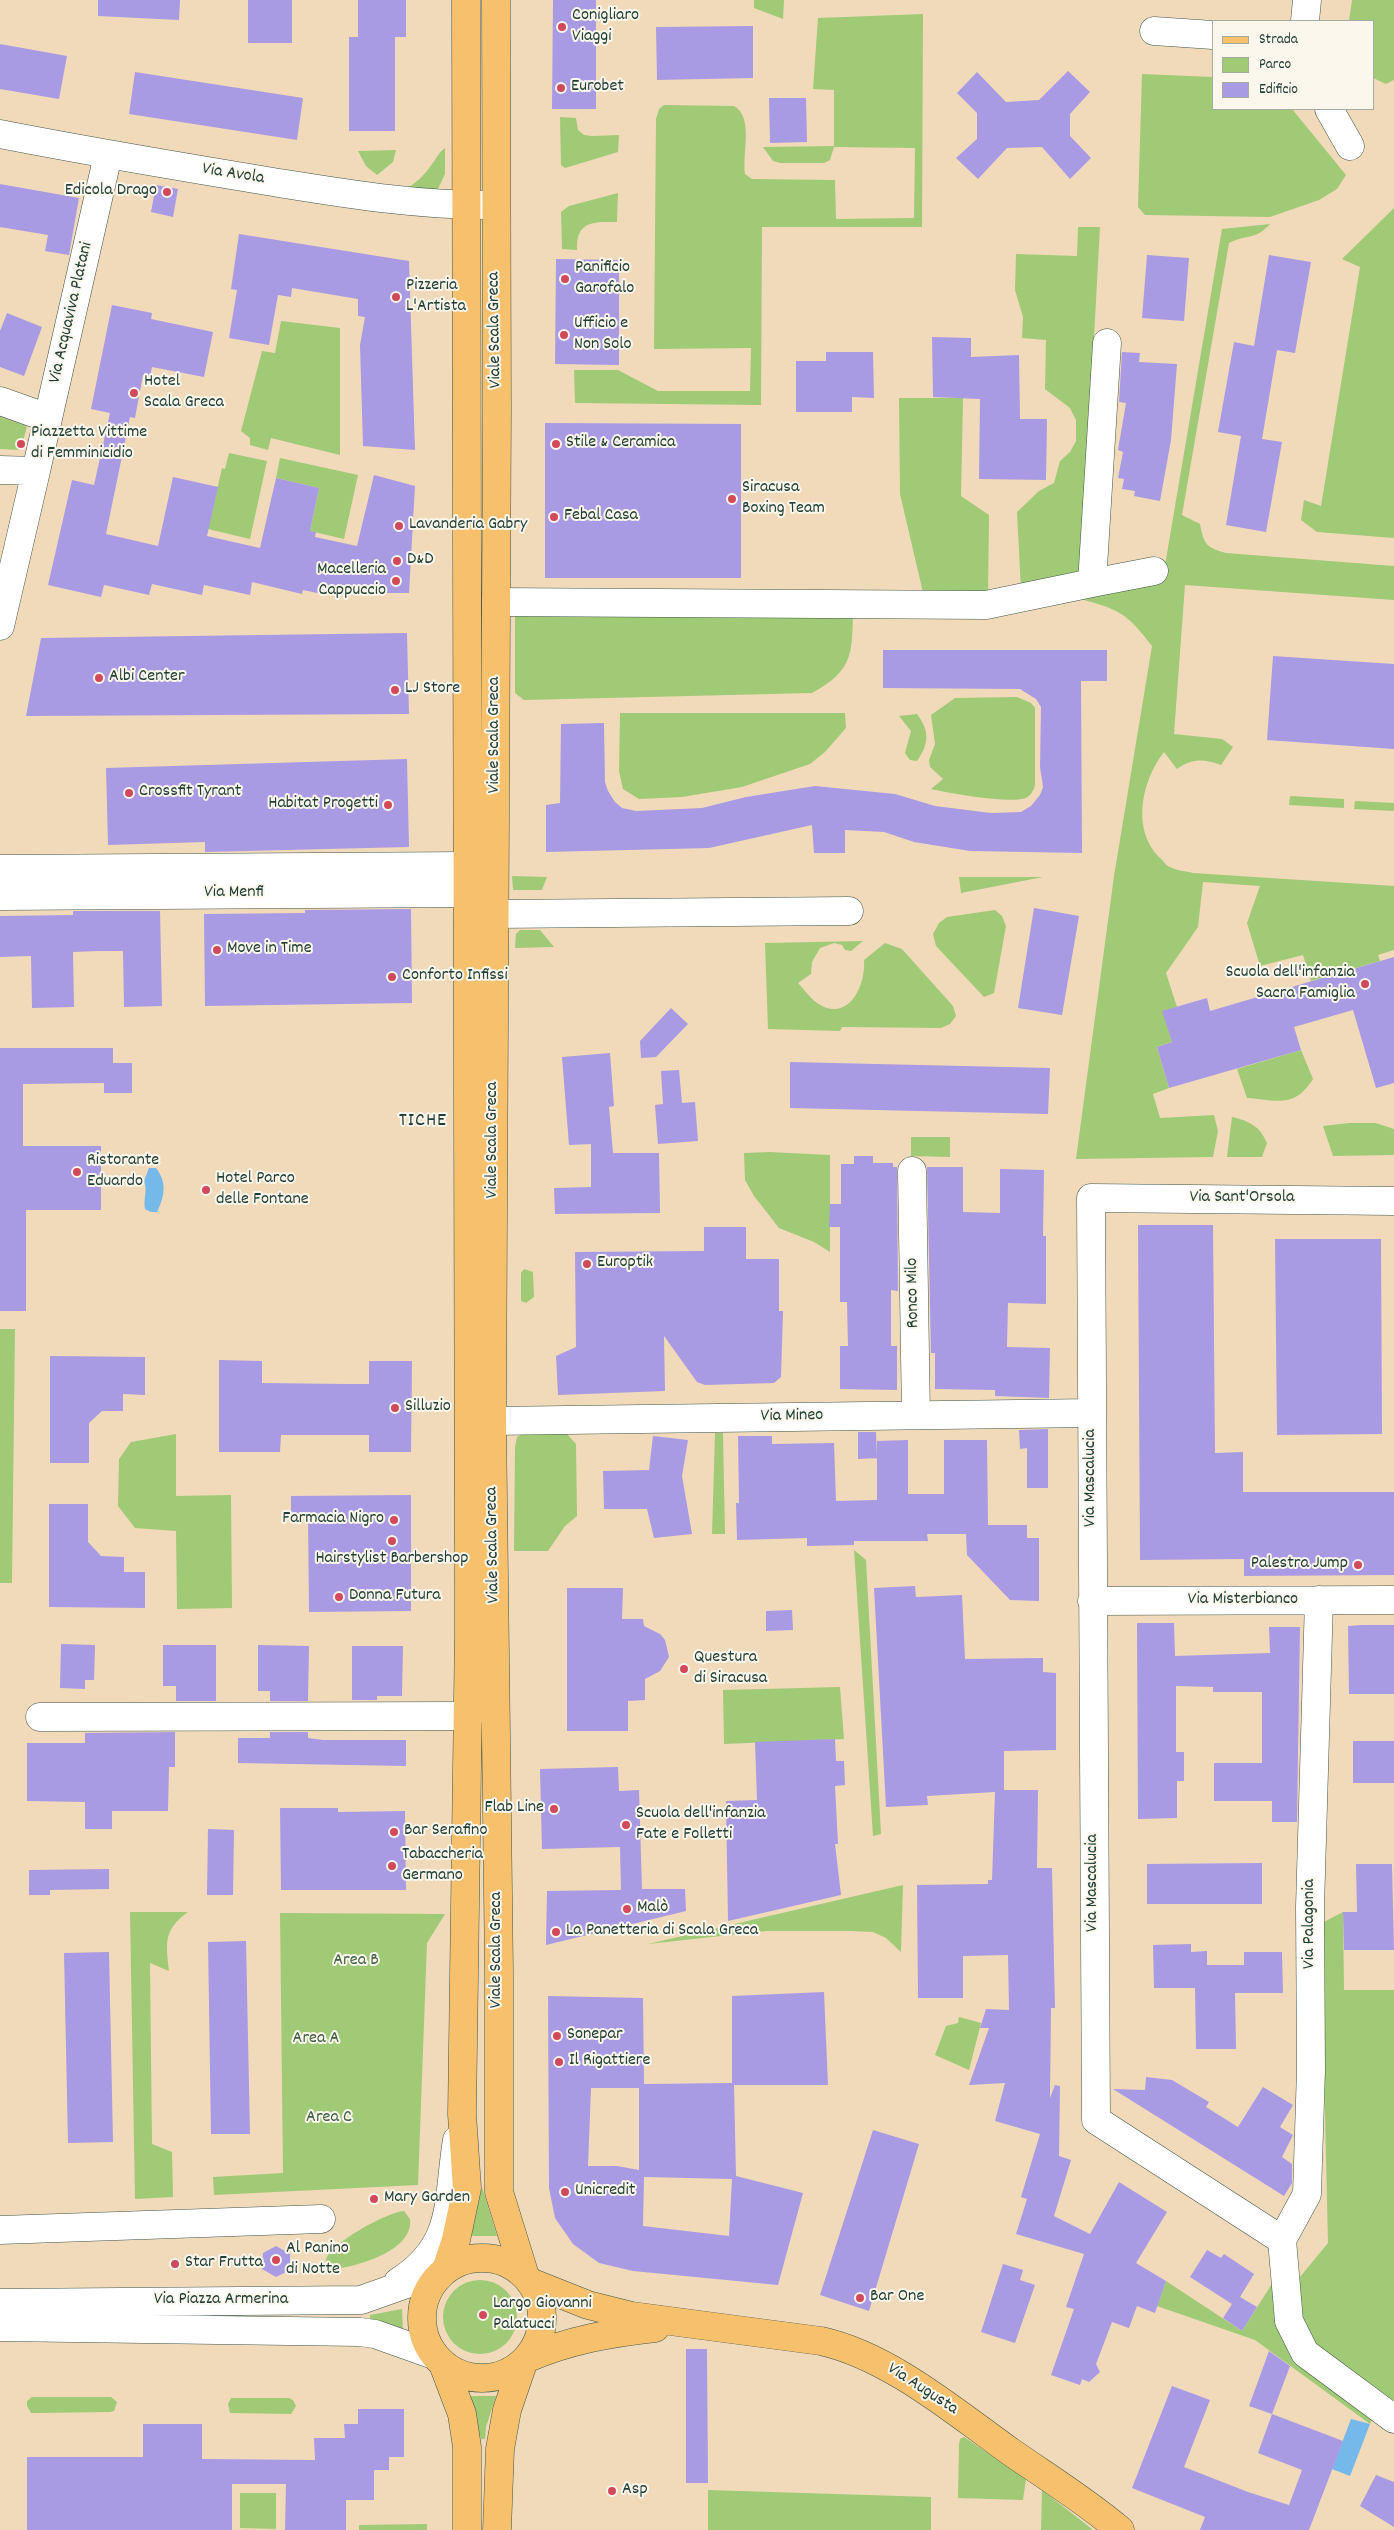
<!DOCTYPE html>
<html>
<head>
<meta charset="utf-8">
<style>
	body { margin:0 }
	#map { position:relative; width:1394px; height:2530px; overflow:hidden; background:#f1daba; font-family:Dekko,sans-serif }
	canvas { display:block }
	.legend { position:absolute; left:1212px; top:20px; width:162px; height:90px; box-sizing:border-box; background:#fbf7ec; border:1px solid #a3ada2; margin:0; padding:6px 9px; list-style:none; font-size:15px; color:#1f3d34 }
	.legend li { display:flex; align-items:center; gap:10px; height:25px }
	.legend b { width:25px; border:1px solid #a3ada2 }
</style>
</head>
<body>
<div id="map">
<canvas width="1394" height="2530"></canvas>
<ul class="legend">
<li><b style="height:6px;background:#f7c06c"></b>Strada</li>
<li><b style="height:14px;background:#a0ca76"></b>Parco</li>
<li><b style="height:14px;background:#a99ae4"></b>Edificio</li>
</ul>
</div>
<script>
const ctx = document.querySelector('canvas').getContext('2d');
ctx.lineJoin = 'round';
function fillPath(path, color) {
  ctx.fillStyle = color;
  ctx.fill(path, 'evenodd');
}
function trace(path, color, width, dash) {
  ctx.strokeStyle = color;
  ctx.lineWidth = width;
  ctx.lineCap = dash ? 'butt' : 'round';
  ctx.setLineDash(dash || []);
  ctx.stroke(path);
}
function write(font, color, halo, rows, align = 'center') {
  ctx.font = font + ' Dekko,sans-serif';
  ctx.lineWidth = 4;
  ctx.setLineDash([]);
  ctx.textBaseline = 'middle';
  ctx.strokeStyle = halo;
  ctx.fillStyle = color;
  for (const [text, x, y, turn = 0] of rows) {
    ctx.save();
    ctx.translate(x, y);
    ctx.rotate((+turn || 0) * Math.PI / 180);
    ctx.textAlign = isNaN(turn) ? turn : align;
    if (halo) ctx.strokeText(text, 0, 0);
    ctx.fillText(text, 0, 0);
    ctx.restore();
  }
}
const green = new Path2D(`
	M754 0H784L783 19 754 8Z
	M1352 0H1394V80L1386 84 1373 78V21H1349Z
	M923 14 922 227H762L761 405 575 403 574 370H618L658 391H750L751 348 654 349 656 119 659 109 664 105 734 106C754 117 742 154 745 174L752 179 835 180 836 219 914 218 915 148 834 147 830 160 824 163H780L773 161 763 147 834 146V90L813 89 818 18Z
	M1142 74 1213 77V109H1292L1346 175 1337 189 1319 200 1270 217 1145 215 1138 207Z
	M560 117 576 118 578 130 584 135 592 136 619 135 618 152 565 168 561 165Z
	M445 148V174L437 191 404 190C415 184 425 175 432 164 437 158 438 153 445 148Z
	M396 150 393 162 377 175 366 166 358 151Z
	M618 193 617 222C594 222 576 220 577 250L562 249 561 212 569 206Z
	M1394 208V538L1317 532 1301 520 1304 500 1321 506 1360 267 1342 259Z
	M1270 224C1256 240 1247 234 1229 243L1182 515 1200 524C1204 545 1206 547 1226 553L1394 566V600L1185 585 1174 734 1222 739 1233 747 1221 765C1204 759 1193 758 1177 769L1164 752C1142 780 1131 829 1159 857 1163 860 1166 866 1170 867 1177 871 1186 871 1193 873L1394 886V950L1378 955 1380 961 1311 981 1303 955 1260 966 1247 923 1260 886 1203 882 1198 927 1166 973 1177 1007 1163 1011 1172 1042 1157 1047 1169 1088 1153 1094 1160 1118 1214 1115 1218 1131 1213 1157 1076 1159 1114 876 1152 646C1123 607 1114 609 1070 596L1163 577 1222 229Z
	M1078 227H1100L1081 577 1021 590 1017 512 1039 491 1054 483 1060 461 1070 452 1076 441V420L1070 408 1045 389 1046 340 1022 338 1023 317 1015 290 1016 254 1077 256Z
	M281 321 340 328V455L271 438 268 450 250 445V438L241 431 262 351 275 353Z
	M899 398H963L961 496 989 515 988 597H924L900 494Z
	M0 417 27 426 21 450 0 449Z
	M229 453 267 461 250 539 208 529 222 468 225 469Z
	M280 458 358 475 344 539 310 531 319 488 276 478Z
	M515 612 853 613C852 656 852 671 812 693L524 700 515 693Z
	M1017 697 1031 703 1035 708V785C1034 790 1031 795 1026 798 1011 804 948 793 931 789L943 779 930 767 929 760 935 744 931 715 955 698Z
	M620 713H845L846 728 825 752 810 764 742 787 682 797 639 799 623 789 619 771Z
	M917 714C930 731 929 744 917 761L910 760 905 753 911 731 899 716Z
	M1290 796 1344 799V808L1289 805Z
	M1355 801 1394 803V811L1354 809Z
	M512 876 547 877 542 890H513Z
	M959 877H1043L961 893Z
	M995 910 1002 916 1006 926 994 993 984 997 936 946 933 934 939 923 947 917Z
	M520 930H540L554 947 515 948 516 934Z
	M863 941 851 951 845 950 842 945 834 943 820 948 812 962 811 974 798 983C804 989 810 998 817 1003 848 1024 866 986 864 960L885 943 902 949 953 1006 956 1016 950 1024 941 1028 842 1027 840 1031 768 1029 765 943Z
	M1301 1050 1313 1079C1294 1109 1277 1100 1247 1098L1237 1069Z
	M1232 1117C1249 1121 1260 1126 1267 1143L1262 1157H1227Z
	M1349 1123H1376L1394 1129V1155L1333 1156 1323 1126Z
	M911 1137H950V1157L911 1156Z
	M769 1152 830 1155V1252L814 1242 779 1228 754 1196 745 1180 744 1153Z
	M524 1269 533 1272 534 1297 526 1303 521 1301V1273Z
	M0 1329H15L12 1583H0Z
	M715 1433H723L725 1534H712Z
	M176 1434V1496L231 1495 232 1608 177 1609 176 1531 135 1528 118 1506 119 1459 131 1442Z
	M522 1434H567L576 1444 577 1516 565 1526 548 1551H514L515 1447 517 1437Z
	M854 1550 866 1560 881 1834 873 1836Z
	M840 1687 844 1739 724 1744 723 1690Z
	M903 1885 901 1952 886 1938 873 1932 849 1931H767L648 1944Z
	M130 1912H188C163 1930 166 1943 169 1971L150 1963 152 2144 172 2152 173 2197 135 2199Z
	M1343 1912 1344 1990H1394V2404L1302 2335 1295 2283 1328 2243 1321 1945 1322 1923Z
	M280 1913 445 1914 427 1943 418 2185 214 2195 213 2177 283 2173Z
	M959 2017 981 2023 969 2070 935 2055 946 2026 958 2023Z
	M482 2187 497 2236H468Z
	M404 2211 410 2219C414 2250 359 2266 335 2269L326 2261C327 2245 387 2212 404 2211Z
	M1275 2279 1283 2314 1374 2415 1370 2424 1255 2340 1157 2306 1166 2281 1242 2331Z
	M443 2317a37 37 0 1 1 74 0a37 37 0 1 1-74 0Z
	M402 2309 403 2330 370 2321V2315Z
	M467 2396H496L486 2427 485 2439H481Z
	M32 2397H111L117 2402 114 2411 110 2412 36 2413H31L27 2406V2401Z
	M231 2398H289L293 2400 296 2406 291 2414 230 2413 228 2404Z
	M964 2437 1026 2479 1023 2500 958 2498 959 2445 960 2439Z
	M708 2490 931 2497V2530H708Z
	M1042 2490 1092 2529V2530H1041Z
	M240 2493H276V2529L240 2528Z
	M427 2524V2530H359V2525Z`);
const water = new Path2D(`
	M149 1168H156C167 1182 165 1196 157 1212H151L145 1209C143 1198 148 1191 144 1181Z
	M1351 2419 1370 2424 1350 2476 1332 2469Z`);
const building = new Path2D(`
	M98 0H180L179 20 98 16Z
	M248 0H292V43H248Z
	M358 0H406V37H395V131H349V37H358Z
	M553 0H596V109H552Z
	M753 26V78L657 80 656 27Z
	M0 44 67 56 59 99 0 89Z
	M1068 71 1090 92 1070 114V136L1091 158 1070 179 1042 147 1007 148 978 179 956 158 977 139V113L957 93 977 72 1006 102 1039 100Z
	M135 72 303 98 297 140 129 114Z
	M769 98H806L807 142 770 143Z
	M0 184 79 198 69 255 45 251 48 235 0 227Z
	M156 185 178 189 173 217 151 212Z
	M239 234 409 261 415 450 363 446 360 345 365 317 358 316V299L292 288 291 297 278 295 269 345 229 338 237 290 231 289Z
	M1147 255 1189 258 1184 321 1142 318Z
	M1269 255 1311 262 1295 353 1277 350 1262 439 1282 442 1266 532 1226 525 1241 436 1218 432 1234 342 1254 346Z
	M556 259 619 260V365L555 364Z
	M112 305 152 313 151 319 213 332 204 377 152 367 150 377 143 375 135 418 130 417 106 534 158 546 173 477 218 487 207 536 260 548 276 478 319 488 310 531 316 532 315 537 357 546 374 475 415 486 409 593H380L341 585 340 593 323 589 322 594 303 590 302 594 252 582 250 595 204 585 202 595 152 584 149 595 104 585 101 597 48 585 72 480 94 485 110 413 91 409Z
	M7 313 42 327 24 376 0 367V331Z
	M932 337 971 338V357L1019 355 1020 419H1047L1046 480 979 479 980 399 933 397Z
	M826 352H873L874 398 852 397V412H796V361H826Z
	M1122 352 1140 353 1139 362 1177 364 1171 440 1160 501 1134 496 1135 491 1122 489 1124 479 1118 478 1123 452 1118 450 1126 403 1119 402Z
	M545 423 741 424V578H545Z
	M407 633 409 714 26 716 41 638Z
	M883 650H1107V681H1081L1082 853 970 851 914 842 884 832 845 830V853H814L812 825 709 848 546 852V805L560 803 561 724 604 723 605 782 608 791 615 802 622 808 636 811 702 808 746 797 815 786 895 794 935 806 991 813 1021 812 1031 806 1040 795 1043 787 1040 767 1041 707 1036 699 1020 689 883 688Z
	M1273 656 1394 664V749L1267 740Z
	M407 759 409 847 205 852V842L108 845 106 768Z
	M1034 908 1079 916 1062 1015 1018 1008Z
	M411 909 412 1003 205 1006 204 914 305 913V910Z
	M73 911H160L162 1006 124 1007 123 951H98L73 952 74 1007 32 1008 31 956 0 957V916L73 915Z
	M1394 957V1083L1376 1088 1353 1010 1294 1027 1301 1050 1169 1088 1157 1047 1172 1042 1162 1011 1207 998 1210 1011Z
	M671 1008 688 1024 656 1057 641 1058 640 1041Z
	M0 1048H113V1063H132V1093H104V1083L23 1084V1146H101V1210H26V1311H0Z
	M610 1053 614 1106 609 1107 613 1153H659L660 1213 555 1214 554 1188 591 1187V1144L569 1145 562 1057Z
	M790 1062 1050 1068 1048 1114 790 1108Z
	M679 1070 682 1103 695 1102 698 1141 658 1144 655 1105 663 1104 661 1071Z
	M854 1156H873V1163H893V1167H897L898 1291 891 1290V1346H897V1390L840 1389V1346H848L847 1302H840V1227H829L830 1204H841V1164H854Z
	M927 1167H963V1212L1000 1213V1169L1044 1170 1043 1236H1046V1304L1008 1303 1007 1347 1050 1348 1049 1398 995 1396V1390L935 1389V1353H931Z
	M1138 1225H1213L1215 1453 1243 1452V1492H1394V1575L1244 1576V1559L1140 1560Z
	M704 1227H746V1259H779V1311H783L781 1377 774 1383 705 1385 697 1382 664 1336 665 1391 558 1395 556 1356 576 1347 575 1252 704 1251Z
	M1275 1239H1381L1382 1434 1277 1435Z
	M50 1356 145 1357V1395L123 1394V1411H102L89 1423V1463H50Z
	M219 1360 262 1361V1383L345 1384H369V1361H412L411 1452H369V1435H281L280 1452H219Z
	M1048 1429V1488H1027V1448L1020 1449 1019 1430Z
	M858 1432H876L877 1458 858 1459Z
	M653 1436 688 1440 682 1476 692 1534 654 1538 647 1509H604L603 1471 649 1470Z
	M738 1436H772V1444L834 1443 836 1501 877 1500V1441L908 1440V1494H944V1440H987L988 1525H1027V1538H1039V1601L1010 1600 967 1555 966 1534H927L928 1541H854V1545L807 1546V1538L737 1540 736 1503H739Z
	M411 1495V1611L309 1612 308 1515H291V1496Z
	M49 1504H88V1542L101 1556 124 1557V1572H145V1608L49 1607Z
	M915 1586 916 1597 962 1595 965 1659 1043 1658V1672L1056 1673V1750L1004 1751V1790H1038L1037 1868H1052L1055 2008H1051L1050 2098 1055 2085 1060 2086 1059 2156 1071 2160 1054 2216 1090 2234 1119 2182 1167 2212 1136 2263 1166 2281 1155 2313 1137 2306 1129 2328 1112 2322 1096 2364 1100 2372 1089 2382 1082 2379 1080 2385 1051 2375 1074 2309 1066 2307 1084 2254 1016 2234 1027 2199 1021 2197 1040 2134 995 2121 1005 2083 969 2085 989 2028H980L986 2009 1009 2010 1008 1955 963 1956V1998H918L917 1885 988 1884V1880H992L995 1792 927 1796 928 1805 886 1807 874 1588Z
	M567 1588H623L622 1619H643L644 1626 660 1634 665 1640 669 1657 660 1671 645 1679V1700L628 1701V1731H567Z
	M792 1610 793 1630 766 1631V1611Z
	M1137 1623H1174L1175 1656 1270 1653 1269 1627H1300L1297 1822H1272V1801H1214V1763H1262V1692H1213V1687L1176 1686V1752H1184V1781H1177V1818L1138 1819Z
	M1362 1625H1394V1694H1349L1348 1626Z
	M61 1644 95 1645 94 1680H85V1689L60 1688Z
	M163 1645H216V1701H176V1686H163Z
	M258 1645 309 1646 308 1701H270V1691H258Z
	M352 1646H403L402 1696H377V1700H352Z
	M175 1732V1767H169L168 1811H112V1829H85V1802L27 1801V1743H85V1733Z
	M270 1732H308V1738L323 1740H406V1766L238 1763V1738H270Z
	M835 1739 836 1761H844L845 1785 835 1786 838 1844H835L841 1895 728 1921 726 1801 757 1800 755 1742Z
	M1353 1741H1394V1783H1353Z
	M618 1767 619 1791 639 1790 642 1889H685L686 1911 546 1945 547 1891 621 1890 620 1847 542 1849 540 1769Z
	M280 1808H338V1812L405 1811 406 1890H281Z
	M208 1829 234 1830 233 1895H207Z
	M1262 1863V1904H1147V1864Z
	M1356 1864H1392L1394 1950H1344L1343 1912H1357Z
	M109 1869V1889L50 1890V1895H29V1870Z
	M246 1941 250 2134H211L208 1942Z
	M1191 1944V1952L1207 1951V1965H1244V1952H1282L1283 1993H1235L1236 2049H1196L1195 1988H1154L1153 1945Z
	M109 1952 113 2142 68 2143 64 1953Z
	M824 1992 828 2085H734L736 2176 803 2193 778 2285 633 2271 599 2263 573 2244 555 2218 549 2188 548 1996 643 1998 644 2084 732 2083V1996ZM591 2088H639V2170L617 2166H588ZM644 2177 732 2179 729 2236 643 2226Z
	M1146 2077 1172 2080 1209 2102 1206 2107 1238 2127 1263 2087 1293 2105 1280 2127 1293 2135 1282 2157 1292 2164V2183L1284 2196 1113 2089 1145 2090Z
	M873 2130 919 2144 869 2311 820 2295Z
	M276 2246 290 2254V2270L276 2277 262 2269 263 2253Z
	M1207 2250 1221 2258 1224 2254 1254 2274 1240 2297 1257 2307 1242 2331 1223 2318 1232 2304 1190 2277Z
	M1003 2264 1023 2270 1020 2280 1035 2285 1015 2343 981 2332Z
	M686 2349H707L708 2483H686Z
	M1269 2351 1290 2366 1272 2414 1249 2406Z
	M1172 2386 1210 2400 1184 2467 1248 2492 1289 2505 1302 2470 1258 2453 1272 2414 1343 2441 1309 2530H1200L1205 2517 1132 2488Z
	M358 2409H404V2457H389V2470H374V2500H346V2530H285L286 2484H232V2530H27V2457H143V2424H202V2459L315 2460 314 2438H345L344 2424H358Z
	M1376 2475 1394 2482V2527L1360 2506Z`);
const minor = new Path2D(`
	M1305 21 1307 0
	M1154 31 1213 35
	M1329 109 1350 146
	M0 134C91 152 182 167 273 182 348 194 419 206 495 205
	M0 401 48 418
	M0 470 36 471 108 155
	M1092 583 1154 571
	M496 602 986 605 1092 583 1107 343
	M0 626 36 471
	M0 869 467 866
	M0 896 468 893
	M495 914 849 911
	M912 1171 916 1415
	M492 1421 1092 1413
	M1092 1601 1394 1600
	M40 1717 469 1716
	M0 2230 321 2219
	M1282 2240 1096 2120 1091 1198 1394 1201
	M1282 2240 1307 2194 1311 2070 1310 1907 1319 1600
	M1282 2240 1289 2321 1305 2353 1394 2419
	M398 2282C457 2245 447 2200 457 2140
	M0 2303 361 2300 409 2283 439 2276
	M0 2327 360 2332 375 2334 434 2355`);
const major = new Path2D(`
	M496 0 497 410 492 1421 499 1971V2192L525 2276
	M422 2318a60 60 0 1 1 120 0a60 60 0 1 1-120 0Z
	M446 2270 456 2240 467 2188 462 2114 469 1630 466 0
	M530 2282 588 2305 632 2316 821 2341C889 2356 955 2412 1011 2452 1047 2477 1086 2501 1120 2530
	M528 2358C570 2340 610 2333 655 2328
	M443 2364 462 2414 467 2447V2530
	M497 2530 500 2449 507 2410 523 2363`);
const markers = [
	[562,27,5,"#d1495b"],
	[561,88,5,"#d1495b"],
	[167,192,5,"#d1495b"],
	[565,279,5,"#d1495b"],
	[396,297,5,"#d1495b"],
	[564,335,5,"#d1495b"],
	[134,393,5,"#d1495b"],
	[21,444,5,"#d1495b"],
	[556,444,5,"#d1495b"],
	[732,499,5,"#d1495b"],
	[554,517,5,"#d1495b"],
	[399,526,5,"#d1495b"],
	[397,561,5,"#d1495b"],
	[396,581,5,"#d1495b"],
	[99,678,5,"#d1495b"],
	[395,690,5,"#d1495b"],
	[129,793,5,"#d1495b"],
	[388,805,5,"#d1495b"],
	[217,950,5,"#d1495b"],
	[392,977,5,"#d1495b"],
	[1365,984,5,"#d1495b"],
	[77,1172,5,"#d1495b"],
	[206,1190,5,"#d1495b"],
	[587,1264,5,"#d1495b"],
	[395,1408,5,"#d1495b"],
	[394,1520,5,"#d1495b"],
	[392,1541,5,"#d1495b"],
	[1358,1565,5,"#d1495b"],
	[339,1597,5,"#d1495b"],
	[684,1669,5,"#d1495b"],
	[554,1809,5,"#d1495b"],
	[626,1825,5,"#d1495b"],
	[394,1832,5,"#d1495b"],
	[392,1866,5,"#d1495b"],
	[627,1909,5,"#d1495b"],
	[556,1932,5,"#d1495b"],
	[557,2036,5,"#d1495b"],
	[559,2062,5,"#d1495b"],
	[565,2192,5,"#d1495b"],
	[374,2199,5,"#d1495b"],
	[276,2260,5,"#d1495b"],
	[175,2264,5,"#d1495b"],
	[860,2298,5,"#d1495b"],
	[483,2315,5,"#d1495b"],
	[612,2491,5,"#d1495b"]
];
const poiNames = [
	["Conigliaro",572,17],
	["Viaggi",572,38],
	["Eurobet",571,88],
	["Edicola Drago",157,192,"right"],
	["Panificio",575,269],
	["Garofalo",575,290],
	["Pizzeria",406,287],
	["L'Artista",406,308],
	["Ufficio e",574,325],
	["Non Solo",574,346],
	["Hotel",144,383],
	["Scala Greca",144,404],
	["Piazzetta Vittime",31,434],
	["di Femminicidio",31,455],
	["Stile & Ceramica",566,444],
	["Siracusa",742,489],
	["Boxing Team",742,510],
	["Febal Casa",564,517],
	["Lavanderia Gabry",409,526],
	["D&D",407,561],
	["Macelleria",386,571,"right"],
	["Cappuccio",386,592,"right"],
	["Albi Center",109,678],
	["LJ Store",405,690],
	["Crossfit Tyrant",139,793],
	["Habitat Progetti",378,805,"right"],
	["Move in Time",227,950],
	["Scuola dell'infanzia",1355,974,"right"],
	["Sacra Famiglia",1355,995,"right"],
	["Conforto Infissi",402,977],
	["Ristorante",87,1162],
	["Eduardo",87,1183],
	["Hotel Parco",216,1180],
	["delle Fontane",216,1201],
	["Europtik",597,1264],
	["Silluzio",405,1408],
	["Farmacia Nigro",384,1520,"right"],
	["Hairstylist Barbershop",392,1560,"center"],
	["Palestra Jump",1348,1565,"right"],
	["Donna Futura",349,1597],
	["Questura",694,1659],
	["di Siracusa",694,1680],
	["Flab Line",544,1809,"right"],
	["Scuola dell'infanzia",636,1815],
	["Fate e Folletti",636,1836],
	["Bar Serafino",404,1832],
	["Tabaccheria",402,1856],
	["Germano",402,1877],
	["Malò",637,1909],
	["La Panetteria di Scala Greca",566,1932],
	["Sonepar",567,2036],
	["Il Rigattiere",569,2062],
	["Unicredit",575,2192],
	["Mary Garden",384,2199],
	["Al Panino",286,2250],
	["di Notte",286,2271],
	["Star Frutta",185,2264],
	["Bar One",870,2298],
	["Largo Giovanni",493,2305],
	["Palatucci",493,2326],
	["Asp",622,2491]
];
const streetNames = [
	["Via Avola",233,175,9],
	["Via Acquaviva Platani",72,313,-77],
	["Viale Scala Greca",496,330,-91],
	["Viale Scala Greca",496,735,-90],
	["Via Menfi",234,894],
	["Viale Scala Greca",494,1140,-90],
	["Via Sant'Orsola",1242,1199],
	["Ronco Milo",914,1293,-91],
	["Via Mineo",792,1417,-1],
	["Via Mascalucia",1092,1478,-90],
	["Viale Scala Greca",494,1545,-91],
	["Via Misterbianco",1243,1601],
	["Via Mascalucia",1094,1883,-90],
	["Via Palagonia",1311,1924,-90],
	["Viale Scala Greca",498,1950,-90],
	["Via Piazza Armerina",221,2301],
	["Via Augusta",922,2390,33]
];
const parkNames = [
	["Area B",356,1962],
	["Area A",316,2040],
	["Area C",329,2119]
];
const quarterNames = [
	["TICHE",423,1122]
];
fillPath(green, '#a0ca76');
fillPath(water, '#75b8ea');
fillPath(building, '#a99ae4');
trace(minor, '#3e5548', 29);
trace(major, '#3e5548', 29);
trace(minor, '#fff', 28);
trace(major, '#f7c06c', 28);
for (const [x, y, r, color] of markers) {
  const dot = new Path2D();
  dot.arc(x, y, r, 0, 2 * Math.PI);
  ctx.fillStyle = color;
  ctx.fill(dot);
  trace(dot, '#fbf7ec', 2);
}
write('18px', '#1f3d34', '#fbf7ec', poiNames, 'left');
write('18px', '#1f3d34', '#fbf7ec', streetNames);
write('18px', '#3f6044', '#fbf7ec', parkNames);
ctx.letterSpacing = '1px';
write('20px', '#1f3d34', '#fbf7ec', quarterNames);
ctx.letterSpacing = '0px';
</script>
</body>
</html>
